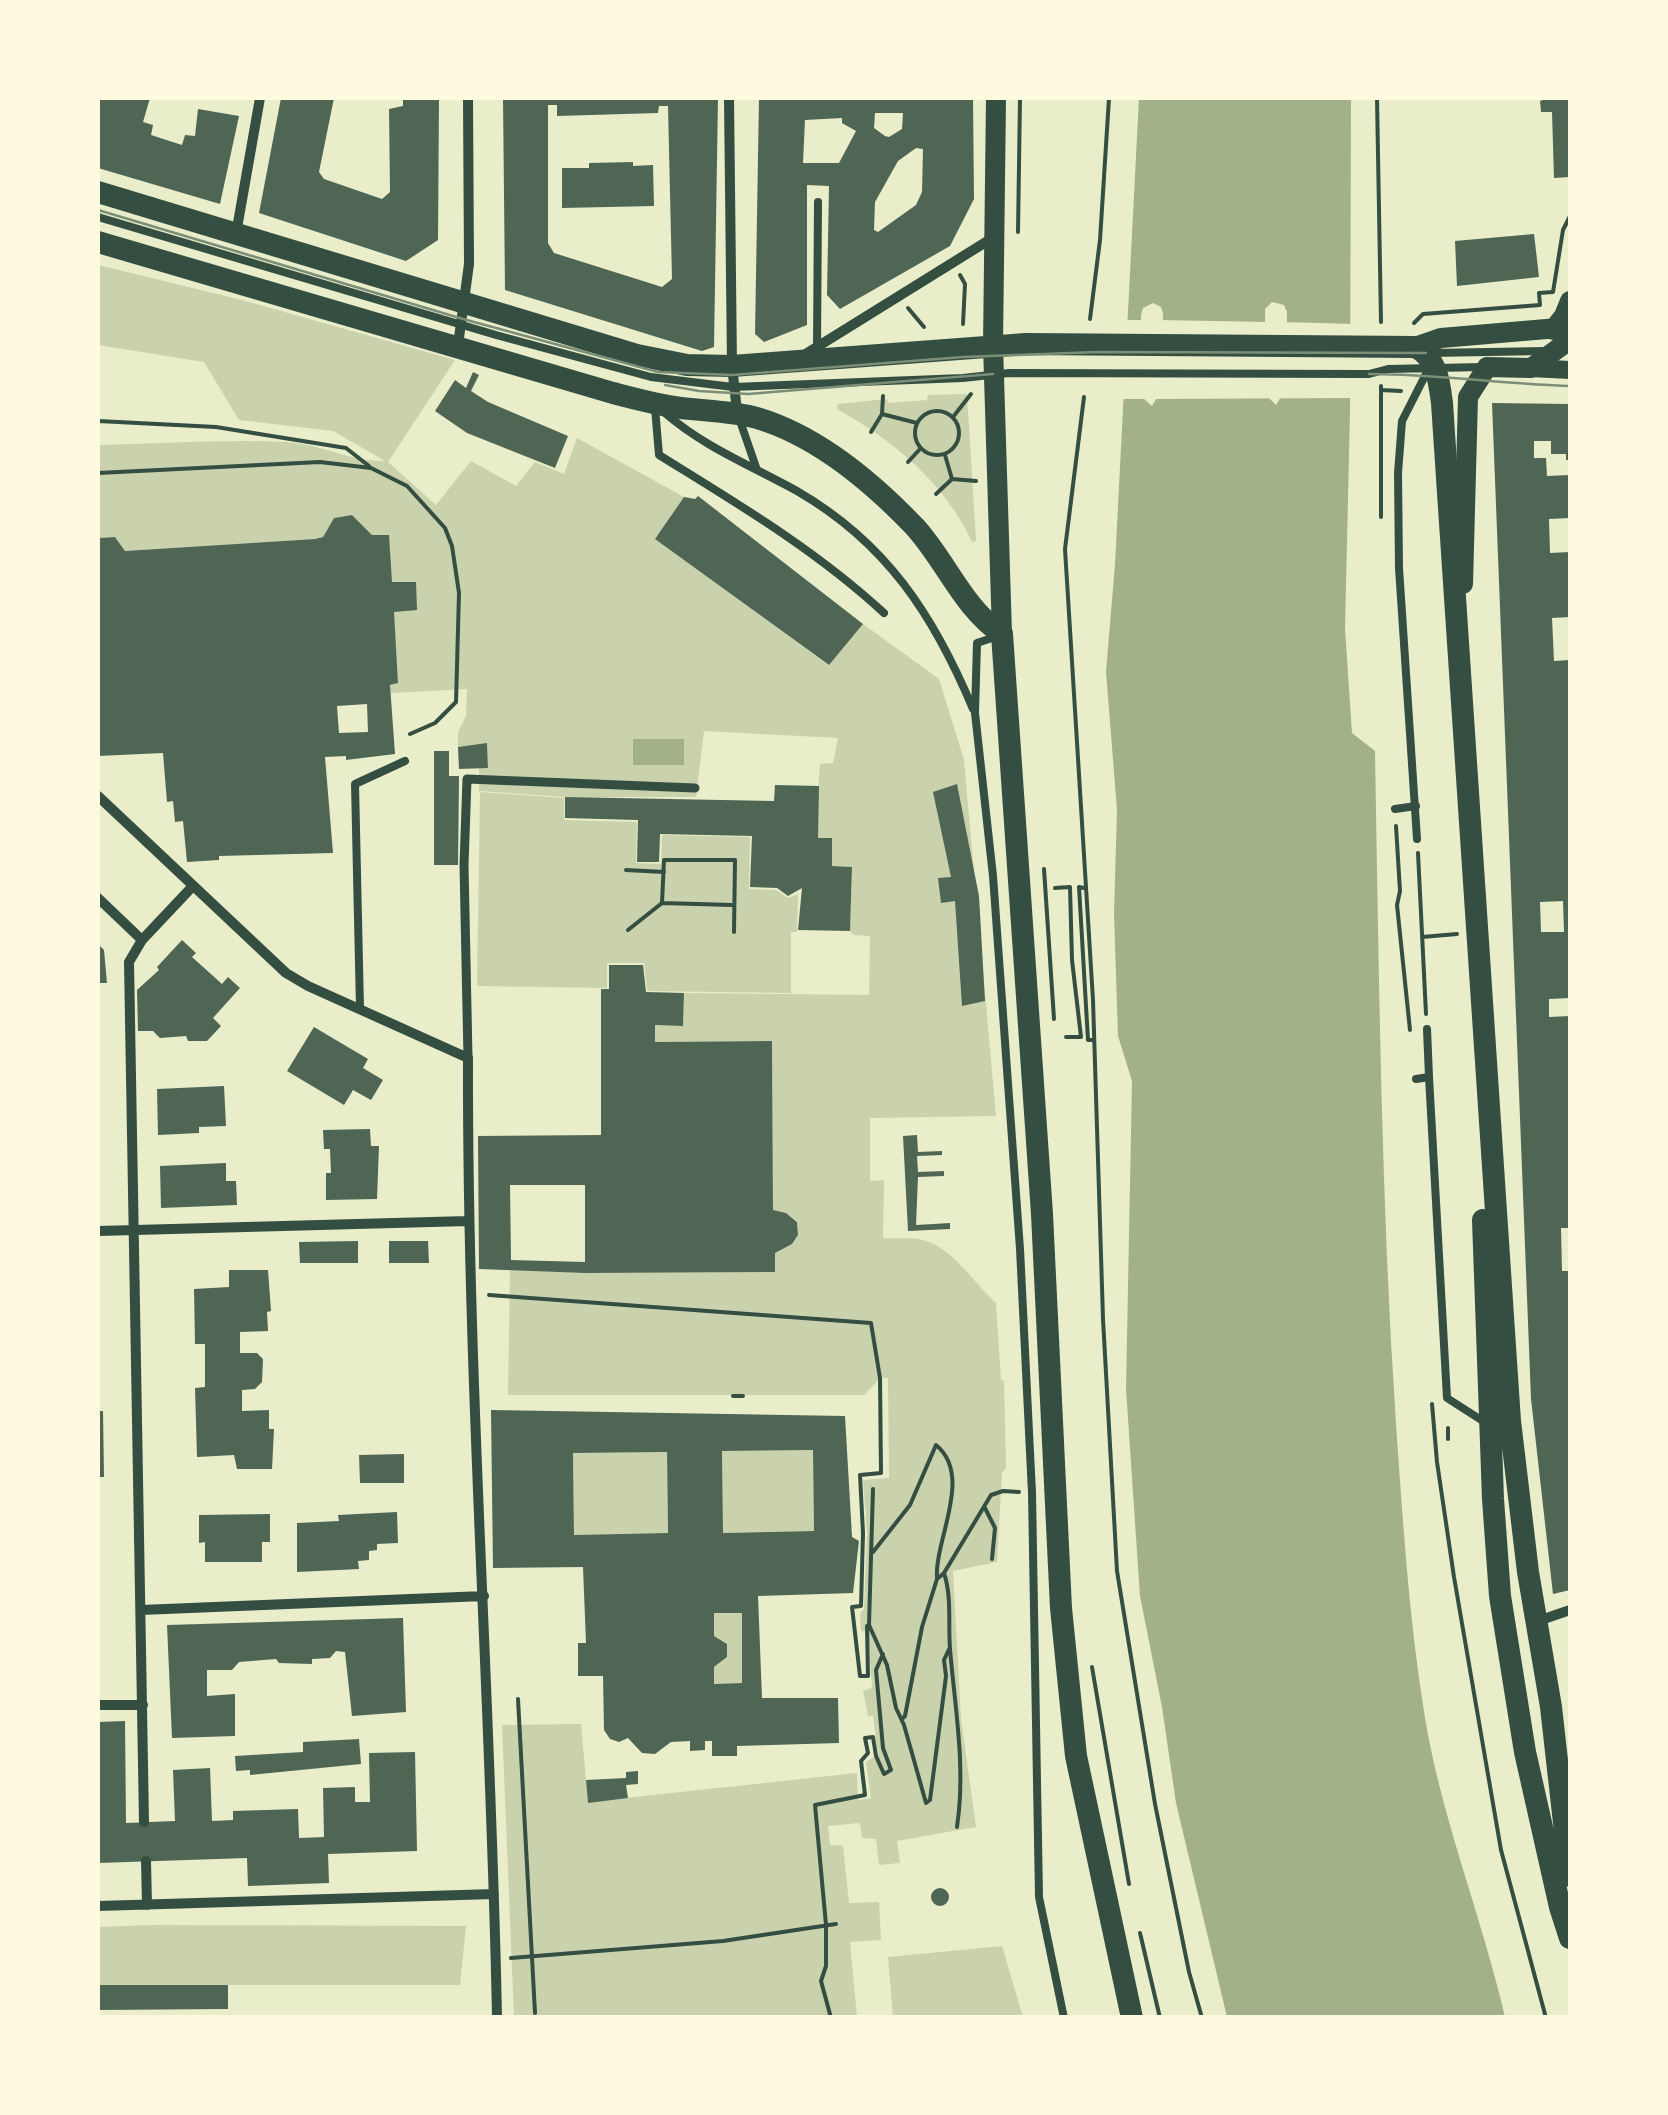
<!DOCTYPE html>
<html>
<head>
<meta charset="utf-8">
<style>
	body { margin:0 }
	#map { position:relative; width:1668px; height:2115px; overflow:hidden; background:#e9edc9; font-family:"Nunito Sans",sans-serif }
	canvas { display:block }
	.frame { position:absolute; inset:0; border:100px solid #fefae0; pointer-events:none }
</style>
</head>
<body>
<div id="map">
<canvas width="1668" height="2115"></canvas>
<div class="frame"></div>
</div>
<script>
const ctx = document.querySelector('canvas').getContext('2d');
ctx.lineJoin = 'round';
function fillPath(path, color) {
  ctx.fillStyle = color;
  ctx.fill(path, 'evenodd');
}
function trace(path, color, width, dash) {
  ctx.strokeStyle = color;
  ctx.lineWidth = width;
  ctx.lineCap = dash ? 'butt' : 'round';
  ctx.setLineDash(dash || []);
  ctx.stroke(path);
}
const green = new Path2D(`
	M98 265 242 300 455 360 388 462 436 505 471 461 516 486 535 462 564 474 577 438 684 497 656 539 828 665 863 624 939 679 964 760 996 1116 870 1118V1181L884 1180 883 1238C896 1239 911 1237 923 1240 951 1246 975 1284 996 1303L1001 1380 1004 1381 1006 1467 1002 1473 997 1562 953 1571 961 1719 976 1827 897 1841 900 1863 879 1865 876 1839 862 1838 860 1823 828 1826 830 1845 843 1846 849 1903 879 1902 881 1940 850 1942 857 2017H514L502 1725 581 1724 588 1802 857 1773 858 1800 871 1798 866 1762 878 1754 873 1716H868L863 1691 872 1688 868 1631H861L860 1614 864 1609 867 1533 863 1480 889 1478 888 1378H880L864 1395H508L510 1269 585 1273 775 1272V1253L792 1244 798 1235 797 1221 786 1213 773 1210 772 1041 655 1042V1025L683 1026 684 993 869 995 870 936 853 935 850 931 852 867 832 866V839L815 838 820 764 833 763 838 738 704 731 696 797H565L479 791V768L488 767 487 744 458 747V732L466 716 467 689 391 693 390 685 398 683 388 535H372L352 515 334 518 323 537 315 539 125 551 115 537 98 538V445C160 444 224 439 286 442 322 444 350 462 385 461L333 431 239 420 204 362 98 345Z
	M967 394 976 541 972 542C945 483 893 440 837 409L838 404 887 399 888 403 927 400 928 395Z
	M480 792 564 798V820L637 822 636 863 661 864 662 835 750 837 749 889 776 890 788 898 798 894 797 932H791V993L647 991 644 963H607V988L477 986Z
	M813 1450 814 1531 723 1533 722 1451Z
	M667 1452 668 1533 574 1535 573 1453Z
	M714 1613H742V1683L714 1684V1667L727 1657V1644L714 1636Z
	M153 1925 466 1926 460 1985H98V1927Z
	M1002 1946 1023 2017H893L888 1957Z`);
const water = new Path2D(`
	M1139 98H1351L1350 411 1345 629 1352 733 1375 751C1379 976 1381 1200 1396 1424 1403 1523 1409 1620 1425 1718 1442 1820 1482 1917 1505 2017H1227L1176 1803 1162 1707 1140 1596 1126 1389 1132 1081 1118 1036 1114 913 1117 810 1106 672 1115 564ZM1272 302 1284 305 1287 312 1286 388 1276 405 1266 395 1265 309ZM1153 303 1161 307 1163 313 1162 389 1152 406 1142 397 1141 315 1143 308Z
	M633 739H684V765H633Z`);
const pier = new Path2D(`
	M1122 320H1146L1147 395 1151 399H1117Z
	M1158 320 1270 322 1271 393 1276 398 1281 386 1282 322 1356 324 1355 398 1151 399 1157 388Z`);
const building = new Path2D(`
	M100 98H150L143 122 153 125 151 135 182 145 185 135 195 136 198 109 239 116 220 204 98 168Z
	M281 98H334L319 172 324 179 382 199 390 192 389 109 403 106V98H439L438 240 406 261 259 213Z
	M503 98H718L714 347 702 351 505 290ZM548 105H557V116L658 113 659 106H668L672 279 662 287 554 253 548 243Z
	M759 98H973L974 199 950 246 840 309 827 295 829 186 807 185V325L764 342 755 334ZM875 113H903L902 129 889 137 885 136 874 128ZM842 118V123L856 131 839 163H803L805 120ZM916 148 923 149 922 192 916 205 878 232 874 230 875 202 898 161Z
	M1550 98H1570V177L1554 178 1552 112H1541L1540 101Z
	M633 162V166L653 165 654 206 562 208V168H589V163Z
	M1534 234 1539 277 1457 286 1455 241Z
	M473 372 479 375 471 391 488 402 568 436 555 468 467 433 435 411 455 380 466 388Z
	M1492 403 1570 404V460H1566V454H1551V441H1534V458H1546L1547 476 1570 475V518L1549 519 1550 553 1570 552V617L1552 618 1554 661 1570 660V998L1549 999V1017L1570 1016V1228H1561L1562 1271H1570V1590L1553 1594 1531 1399ZM1563 901 1564 932H1541L1540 902Z
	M698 496 863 624 829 665 655 539 684 497 695 499Z
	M352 515 372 535H389L392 582H416L417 610 394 612 398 683 390 685 395 754 346 760V756L325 757 333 853 219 856V860L187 862 183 821 175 822 173 801 167 802 163 753 98 756V538L115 537 125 551 315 539 323 537 334 518ZM367 704 368 732 339 733 337 706Z
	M487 743 488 768 459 769 458 747Z
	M434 751H449V776H459L458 865H434Z
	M957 784 979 896 985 1001 962 1006 955 901 941 903 938 878 951 877 933 792Z
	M775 785 819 786 818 838H832V866L852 867 850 931 798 930 802 888 788 896 777 888 750 887 752 836 660 834 659 862H637L638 820 565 818V797L774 801Z
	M182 940 196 953 192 957 222 984 228 977 240 988 213 1018 221 1026 207 1041H188L186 1036 160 1038 153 1031H138L137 990 159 970 157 967Z
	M98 944 104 950 107 983H98Z
	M609 965H643L646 992 684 993 683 1026 655 1025V1042L772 1041 773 1210 786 1213 797 1222 798 1235 792 1244 775 1253V1272L585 1273 479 1269 478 1136 601 1135V989H609ZM510 1185H585V1262L511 1260Z
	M314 1027 368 1059 363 1068 383 1080 371 1100 353 1090 344 1105 287 1071Z
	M224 1086 226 1126 199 1127V1133L158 1135 157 1089Z
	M370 1129 371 1146H379L377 1199 326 1200V1173H331L330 1149H324L323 1130Z
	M917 1135 918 1152 942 1151V1155L917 1156 918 1172 944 1171V1176L918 1177 916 1225 950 1223V1229L908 1231 903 1136Z
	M226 1163V1181H236L237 1205 161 1208 160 1166Z
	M358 1241V1263H300L299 1242Z
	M389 1241H428L429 1263H389Z
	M229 1270H268L271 1311 267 1312 268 1331 240 1332V1353H257L263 1359 262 1382 255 1389 242 1390V1411L269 1410V1429H274L272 1469H237L234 1455 197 1457 195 1388 205 1387V1344H195L194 1289 229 1287Z
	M491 1410 845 1416 852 1537 859 1541 853 1593 758 1596 762 1698H838L839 1743 737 1746V1756H712V1741H705V1750L690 1751V1741L671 1742 655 1754 642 1753 628 1738 619 1742 610 1739 604 1730 603 1676H578V1643H586L583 1567 493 1568ZM813 1450 814 1531 723 1533 722 1451ZM667 1452 668 1533 574 1535 573 1453ZM714 1613H742V1683L714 1684V1667L727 1657V1644L714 1636Z
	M98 1411H103L104 1477H98Z
	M404 1454V1483H360L359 1455Z
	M397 1512 398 1543 377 1544V1550L369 1551V1560L358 1561 359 1569 297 1572V1523L339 1521 338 1515Z
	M270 1514V1542H262V1562H205V1542L199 1543V1515Z
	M403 1618 406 1712 352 1716 345 1652 336 1651 330 1658 312 1659V1664L279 1663 276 1659 239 1662 232 1670H207V1696L235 1694V1736L172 1738 167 1625Z
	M125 1721 126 1823 175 1821 173 1770 210 1768 212 1821 233 1820V1811L298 1809 299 1838 324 1837 323 1788 355 1787V1802H370L369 1753 415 1752 417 1851 328 1854 329 1883 248 1886 247 1858 98 1863V1722Z
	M359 1739 361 1764 250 1775V1770L236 1771 235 1756 303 1752V1742Z
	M638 1771V1784L626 1785 628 1798 588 1803 586 1780 626 1778V1772Z
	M931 1897a9 9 0 1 1 18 0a9 9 0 1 1-18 0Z
	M98 1985H228V2009L98 2010Z`);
const path = new Path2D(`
	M1377 98 1381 322
	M1018 232 1020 98
	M960 275 965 284 963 324
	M908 308 924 327
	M1090 319 1100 240 1109 98
	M1414 323 1423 314 1540 305 1539 293 1553 292 1563 230 1570 216
	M1381 390 1401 391
	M1084 397 1065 549 1093 1000 1103 1319 1117 1571 1155 1804 1189 1972 1202 2018
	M915 433a22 22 0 1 1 44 0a22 22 0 1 1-44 0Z
	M882 414 883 396
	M953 417 971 394
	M98 421 216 427 346 448 369 466
	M871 432 882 414 917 423
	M945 455 952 479
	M908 462 920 449
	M98 473 320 462 371 468 407 486 445 528 452 546 459 593 456 702 435 723 410 734
	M936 494 952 479 976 481
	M1381 517V386
	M1396 826 1400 891 1397 905 1410 1030
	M1418 853 1426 1014
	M1044 869 1054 1019
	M626 870 664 872
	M1055 888 1070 887 1072 960 1081 1037H1066
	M1084 888 1079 887 1088 1040H1094
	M662 903 732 905
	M628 930 662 903 664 860H735L734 932
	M1422 937 1457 934
	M489 1295 871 1323 880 1378 881 1473 860 1475 863 1533 861 1606 852 1607 860 1676
	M733 1396H743
	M1432 1404 1437 1462 1454 1577 1501 1850 1546 2018
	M1448 1428V1439
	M873 1489 869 1625 887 1665 896 1708 904 1725 926 1803 930 1800 946 1676 944 1660 950 1647
	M985 1508 995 1528 992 1559
	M873 1552 910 1505 936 1445C974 1476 934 1540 937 1579L944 1573
	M1092 1667 1129 1884
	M860 1676H868L867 1626
	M518 1699 535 2013
	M902 1719 905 1716 922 1627 937 1579
	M957 1827C966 1767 955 1709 950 1649 948 1624 952 1597 944 1573L991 1495 1003 1491 1019 1492
	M1140 1933 1160 2018
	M511 1958 723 1941 836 1924
	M831 2018 821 1981 826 1966V1925L815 1805 865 1795 861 1761 868 1753 865 1738 873 1737 876 1756 884 1774 891 1770 883 1748 876 1670 883 1654`);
const service = new Path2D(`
	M98 217 496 335 651 377 733 387 963 378 1009 373 1369 374 1388 369 1483 367
	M817 347 818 202
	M1430 353 1546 351
	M655 408 659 455C738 504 816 550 884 613
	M665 413C704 447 752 466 797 491 887 543 934 616 973 709
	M739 418 757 470
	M998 636 977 643 975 713 993 876 1020 1249 1032 1493 1039 1897 1064 2018
	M1395 809 1416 806
	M1417 839 1399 568 1398 473 1402 421 1428 370
	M360 1008 355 784 405 761
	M1427 1029 1429 1077
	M1416 1079 1429 1077 1447 1398 1486 1423`);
const pedestrian = new Path2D(`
	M468 1058 464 865 467 779 695 788`);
const minor = new Path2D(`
	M729 98 732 366 737 411
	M236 234 260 98
	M458 345 469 264 468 98
	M804 355 994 237
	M98 796 286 973 308 986 468 1058C467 1378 491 1698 497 2018
	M98 898 142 940 192 887
	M142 940 129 962 144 1822
	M98 1231 468 1221
	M141 1610 484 1596
	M1538 1621 1570 1610
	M98 1705H143
	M146 1861 147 1905
	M98 1906 494 1894`);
const tertiary = new Path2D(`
	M1531 368 1570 370`);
const secondary = new Path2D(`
	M996 98 993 345 1002 634
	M1553 330 1564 316 1570 301
	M1415 347 1441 338 1570 327
	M1463 584 1468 397 1487 367 1531 368 1570 340`);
const primary = new Path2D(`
	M98 192 637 355 687 365 732 366 1026 344 1415 347C1437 358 1439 380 1442 403L1510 1421 1528 1572 1551 1707 1570 1876
	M98 242 613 393C636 399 658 405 681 408 706 411 733 411 757 418 818 436 872 482 915 527 946 561 963 608 1002 634L1042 1214 1061 1608 1076 1756 1132 2018
	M1483 1220 1493 1499 1500 1596 1525 1752 1560 1907 1570 1938`);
const tram = new Path2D(`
	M98 210 463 319 658 372 732 375 963 357 1097 352 1426 353
	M1369 374C1437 374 1503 384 1570 386
	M665 385 699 391 748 394 993 374`);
fillPath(green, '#cad2ad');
fillPath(water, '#a3b18a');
fillPath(pier, '#e9edc9');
fillPath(building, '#4f6655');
trace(path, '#344e41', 4);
trace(service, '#344e41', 8);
trace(pedestrian, '#344e41', 9);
trace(minor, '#344e41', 10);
trace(tertiary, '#344e41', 18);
trace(secondary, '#344e41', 20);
trace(primary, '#344e41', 22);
trace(tram, '#7c8e77', 2.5);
</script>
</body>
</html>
